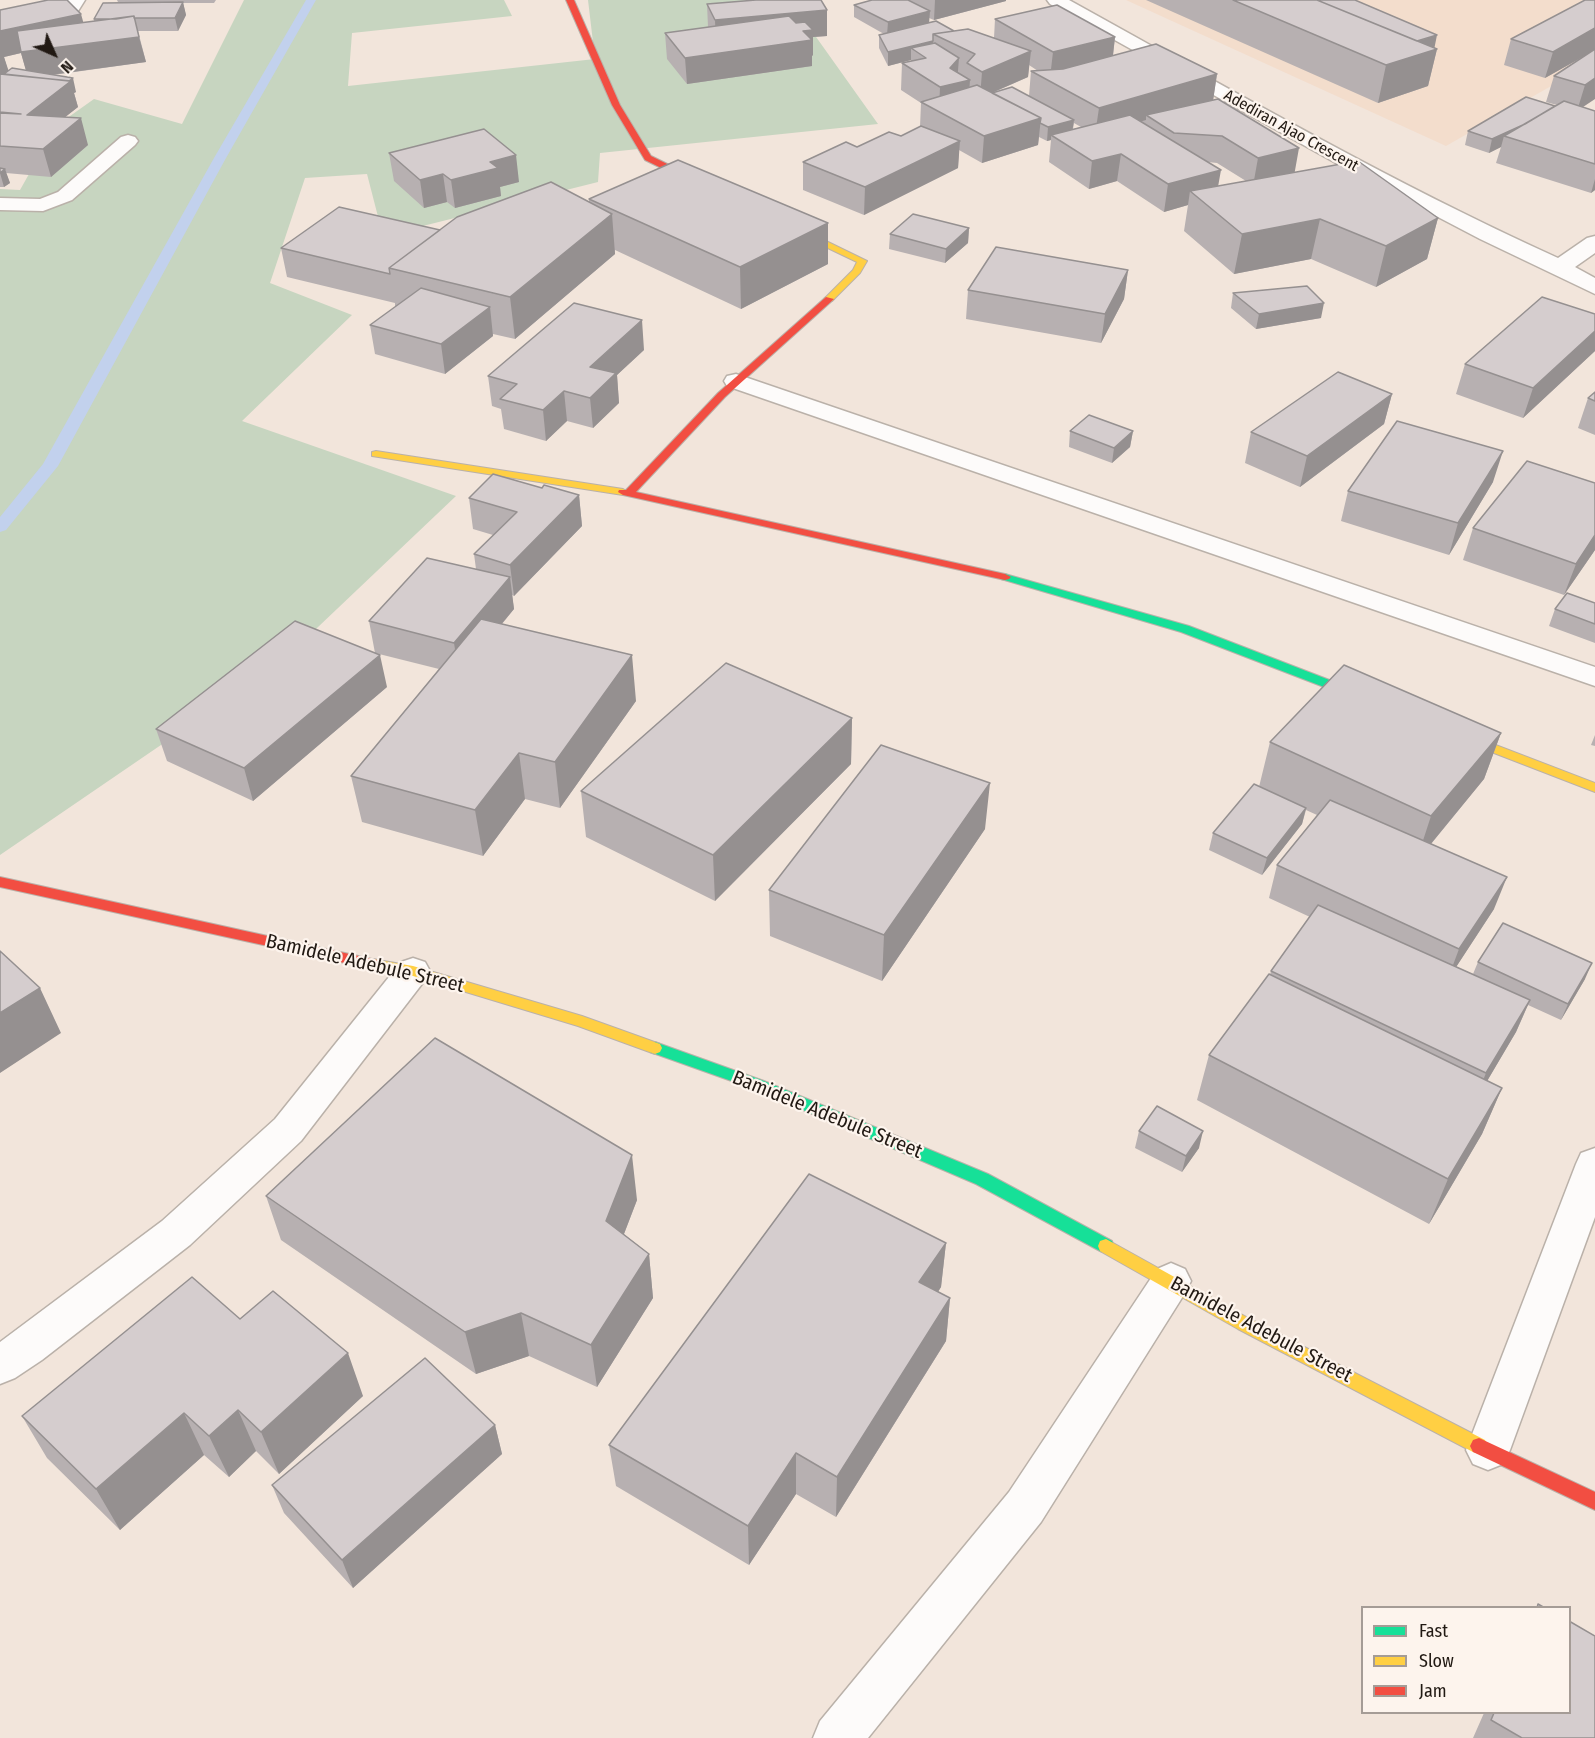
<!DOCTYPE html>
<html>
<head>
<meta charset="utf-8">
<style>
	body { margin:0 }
	#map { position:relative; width:1595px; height:1738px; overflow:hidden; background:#f2e5db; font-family:"Fira Sans Condensed",sans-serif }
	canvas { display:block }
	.legend { position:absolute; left:1361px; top:1606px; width:210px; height:108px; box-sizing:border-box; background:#fdf4ed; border:2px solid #a59c96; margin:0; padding:8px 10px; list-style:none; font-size:18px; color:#211913 }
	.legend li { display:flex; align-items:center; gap:12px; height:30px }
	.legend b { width:30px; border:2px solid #a59c96 }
	.north { position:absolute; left:24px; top:24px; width:60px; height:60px; -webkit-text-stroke:4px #fdf4ed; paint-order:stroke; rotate:135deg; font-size:16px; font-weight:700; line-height:24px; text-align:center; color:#211913 }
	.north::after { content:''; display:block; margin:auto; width:21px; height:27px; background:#211913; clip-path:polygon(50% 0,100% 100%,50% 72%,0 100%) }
</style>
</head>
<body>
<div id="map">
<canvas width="1595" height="1738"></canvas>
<ul class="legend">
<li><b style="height:8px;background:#16e098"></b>Fast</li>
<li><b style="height:8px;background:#ffcf43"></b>Slow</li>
<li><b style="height:8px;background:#f24e42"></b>Jam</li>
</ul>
<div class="north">N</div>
</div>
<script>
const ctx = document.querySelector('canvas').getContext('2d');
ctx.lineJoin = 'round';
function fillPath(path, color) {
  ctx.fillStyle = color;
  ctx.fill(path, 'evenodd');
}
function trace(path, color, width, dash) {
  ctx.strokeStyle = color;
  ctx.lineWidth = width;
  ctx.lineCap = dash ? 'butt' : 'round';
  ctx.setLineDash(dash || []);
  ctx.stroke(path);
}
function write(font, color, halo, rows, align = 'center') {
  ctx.font = font + ' "Fira Sans Condensed",sans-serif';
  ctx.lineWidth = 4.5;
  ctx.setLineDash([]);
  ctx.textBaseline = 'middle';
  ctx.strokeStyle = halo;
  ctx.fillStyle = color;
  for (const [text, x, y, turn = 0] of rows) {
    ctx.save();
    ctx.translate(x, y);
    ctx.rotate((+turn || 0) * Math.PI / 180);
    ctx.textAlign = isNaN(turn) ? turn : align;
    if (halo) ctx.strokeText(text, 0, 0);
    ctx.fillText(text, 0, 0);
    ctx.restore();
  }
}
const built = new Path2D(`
	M1126 0H1595V61L1446 146Z`);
const green = new Path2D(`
	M244 0H504L512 16 352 33 348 86 595 59 588 0H753L804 20 878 124 600 153 598 182 383 236 367 174 305 178 270 283 352 315 242 421 456 496 278 665 0 855V189L20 190 56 126 94 99 182 124Z`);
const stream = new Path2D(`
	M306 0H316L226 158 58 466 6 530 0 532V517L43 464 214 158Z`);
const street = new Path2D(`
	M67 0H85L75 16 66 20 0 33V23L55 12 62 9Z
	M1047 0H1069C1230 89 1390 182 1558 258L1587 238 1595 236V253L1575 267 1595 278V294L1480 239 1352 172 1050 4Z
	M128 135 135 137 138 141 135 145 72 200 43 211 0 210V198L40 199 58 192 121 137Z
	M736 374 1595 667V686L727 386 724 381 727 376Z
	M413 958 425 962 430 971 425 980 301 1141 190 1245 42 1360 15 1378 0 1384V1342L162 1221 275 1119 401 962Z
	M1595 1148V1217L1510 1450 1503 1464 1488 1470 1473 1464 1466 1450 1576 1164 1581 1153Z
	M1171 1263 1185 1269 1191 1281 1185 1293 1041 1522 868 1738H813L820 1721 1009 1492 1157 1269Z`);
const fast = new Path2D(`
	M1005 574 1189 626 1371 696 1373 699 1371 702H1363L1181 632 1001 579 999 577Z
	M655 1042 764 1081 988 1174 1112 1241 1114 1246 1112 1251 1106 1253 1100 1251 976 1184 754 1089 650 1052 648 1048 650 1044Z`);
const slow = new Path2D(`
	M787 222 867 261 860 273 832 301 824 299 853 270 857 262 784 227 783 225Z
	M376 451 623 489 628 492 623 495 372 456V452Z
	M1454 729 1595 783V792L1450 736 1448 733Z
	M372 959 413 966 582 1016 660 1044 662 1048 660 1052 655 1054 578 1026 413 976 367 968 365 964 367 960Z
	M1106 1239 1250 1319 1485 1440 1488 1446 1485 1452 1479 1454 1473 1452 1238 1329 1100 1251 1098 1246 1100 1241Z`);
const jam = new Path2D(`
	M566 0H574L620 105 651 156 708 184V188H702L645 160 612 105Z
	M826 297 834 299 725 397 636 492 1005 574 1011 577 1009 579 1005 580 623 495 618 492 619 490H626L718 393Z
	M0 877 372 959 377 960 379 964 377 968 372 969 0 887Z
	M1479 1438 1595 1492V1510L1473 1452 1470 1446 1473 1440Z`);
const wall = new Path2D(`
	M117 0H216L214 3H183L186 15 178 31H138L146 62 53 75 76 92 74 93 78 107 65 117 88 145 51 177 6 173 10 183 4 187H0V10L83 23 94 22V19L168 2H118ZM21 53 26 70 8 71 4 57Z
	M872 0H1006V1L934 20 929 18V23L954 31 994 38 995 19 1115 37 1113 56 1217 74 1213 100 1294 172 1438 218 1427 259 1376 287 1311 259 1234 274 1184 231 1188 205 1164 212 1117 181 1089 189 1049 162 1051 140 1047 141 1039 137 1038 145 982 163 959 150 958 168 864 215 803 190V162L857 147 901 136 920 127 921 103 901 90 902 63 911 61V60L888 66 879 48V35L884 34 854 17V5ZM1029 65 1038 71H1031L1029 96 992 93 1028 77ZM1074 123 1081 127 1073 129ZM1208 162 1217 163 1246 181 1218 186Z
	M1146 0H1355L1437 49 1428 86 1378 103Z
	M1595 0 1583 107 1595 111V190L1591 193 1496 163 1501 147 1489 153 1465 145 1468 131 1557 105 1546 102 1554 76 1588 54 1545 78 1504 65 1511 39Z
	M707 4 827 36 813 37V55L812 56V66L687 84 667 59 665 33 708 27Z
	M389 153 519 182 500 187 501 196 455 208 447 202 424 208 394 181Z
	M589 199 828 223V264L741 309 615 250V254L515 339 493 334V336L445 374 375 354 370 325 395 307V303L287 277 281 248 440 230 589 202Z
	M969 228 968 243 945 263 889 249 890 234Z
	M1128 270 1124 299 1101 343 966 319 968 290Z
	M1233 293 1321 318 1256 329 1231 308Z
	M1595 314V351L1523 418 1456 394 1465 364Z
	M644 350 617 375 619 403 593 428 567 421 546 441 504 429 501 409 492 406 488 376Z
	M1595 392V435L1578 428 1588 398Z
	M1392 394 1384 424 1300 487 1245 463 1251 432Z
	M1070 431H1133L1130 447 1112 463 1069 447Z
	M1493 482 1449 555 1341 521 1348 491Z
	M542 488 579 495 582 526 514 596 512 595 514 609 502 624 636 701 560 808 525 799 483 856 362 822 351 776 439 669 375 653 369 621 476 569 474 554 493 535 473 529 469 498Z
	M1473 528 1595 550 1564 595 1463 560Z
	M1595 603V643L1549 626 1555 609Z
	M387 687 253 801 167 761 156 729Z
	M852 718 851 764 715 901 586 837 581 791Z
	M1501 733 1484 779 1431 844 1494 909 1456 967 1473 974 1478 962 1585 979 1561 1020 1528 1005 1516 1032 1487 1081 1502 1088 1482 1134 1429 1224 1197 1100 1209 1055 1270 975 1271 971 1310 917 1269 898 1277 865 1317 815 1306 810 1302 824 1262 875 1209 850 1213 833 1259 787 1270 742Z
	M1595 735V746L1591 745Z
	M985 829 882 981 770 936 769 890Z
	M1139 1131 1199 1148 1182 1172 1135 1148Z
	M266 1196 637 1200 624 1234 649 1254 653 1298 597 1387 529 1356 476 1374 281 1240Z
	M946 1243 941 1287 938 1292 950 1298 946 1341 836 1517 796 1494 749 1565 616 1486 609 1445Z
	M240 1319 363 1396 279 1474 256 1451 229 1477 204 1455 120 1530 47 1458 22 1416Z
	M495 1425 502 1454 353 1588 284 1513 272 1485Z
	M1484 1713H1569L1595 1738H1473Z`);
const shadedWall = new Path2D(`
	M935 0H1006V1L934 20Z
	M183 2 186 15 178 31 175 18Z
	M827 10V36L813 37V55L812 56V66L687 84 685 58 716 45 715 20Z
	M930 11 929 24 887 35 888 22Z
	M81 14 88 39 139 37 146 62 28 78 21 53 4 57 9 72 0 79V31Z
	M1595 28V50L1545 78 1553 52Z
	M1437 35 1434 50 1437 49 1428 86 1378 103 1386 65 1409 44Z
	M1115 37 1112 63 1050 78 1053 52Z
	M933 41 932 55 911 48V60L888 66V52Z
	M1031 51 1028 77 980 98 982 72Z
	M959 58 957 83 970 80 968 107 939 111 940 87 950 68Z
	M1217 74 1213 101 1146 115V120L1095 135 1099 108Z
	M73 78 76 92 74 93 78 107 35 141 27 115Z
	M1595 78V99L1577 111 1585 85Z
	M1559 107 1504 136 1501 147 1489 153 1492 139Z
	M81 118 88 145 51 177 43 149Z
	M1041 118 1038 145 982 163 984 136Z
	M1074 120 1072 133 1051 135V140L1047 141 1048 127Z
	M960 141 958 168 864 215 865 187Z
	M1299 148 1294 176 1253 186 1258 158Z
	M1121 154 1117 181 1089 189 1092 161Z
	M516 155 519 182 500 187 501 196 455 208 451 180 490 162Z
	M5 169 10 183 4 187 0 173Z
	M1221 170 1216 198 1190 191 1188 205 1164 212 1168 184Z
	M443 174 447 202 424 208 420 180Z
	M1595 179V190L1591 193Z
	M612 214 615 254 515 339 510 297Z
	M1438 218 1427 259 1376 287 1386 246Z
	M1320 219 1311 259 1234 274 1242 234Z
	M828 223V264L741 309 740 267Z
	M969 228 968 243 945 263 946 249Z
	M1128 270 1124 299 1101 343 1105 314Z
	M1324 303 1321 318 1256 329 1259 314Z
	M490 307 493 336 445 374 441 344Z
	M642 320 644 350 617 375 619 403 593 428 590 398V367Z
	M1595 331V351L1523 418 1533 388Z
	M564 391 567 421 546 441 543 410Z
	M1392 394 1384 424 1300 487 1307 456Z
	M1133 431 1130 447 1112 463 1114 448Z
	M1503 451 1493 482 1449 555 1458 523Z
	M579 495 582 526 514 596 510 565Z
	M1595 535V550L1564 595 1576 564Z
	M510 577 514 609 459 675 454 643Z
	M380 655 387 687 253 801 244 768Z
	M632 655 636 701 560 808 555 762Z
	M852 718 851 764 715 901 713 855Z
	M1501 733 1484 779 1416 862 1431 816Z
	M519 753 525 799 483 856 475 810Z
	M990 783 985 829 882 981 884 935Z
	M1306 808 1302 824 1262 875 1267 858Z
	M1507 877 1494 909 1447 981 1459 949Z
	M1592 963 1585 979 1561 1020 1568 1004Z
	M40 988 61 1033 0 1073V1013Z
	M1530 1000 1516 1032 1473 1105 1486 1073Z
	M1502 1088 1482 1134 1429 1224 1448 1179Z
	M1203 1131 1199 1148 1182 1172 1186 1156Z
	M632 1155 637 1200 612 1265 606 1221Z
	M946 1243 941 1287 916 1326 919 1282Z
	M649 1254 653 1298 597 1387 591 1345Z
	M950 1298 946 1341 836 1517 837 1477Z
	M521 1313 529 1356 476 1374 465 1332Z
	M348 1353 363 1396 279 1474 261 1432Z
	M238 1410 256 1451 229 1477 209 1436Z
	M184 1413 204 1455 120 1530 96 1489Z
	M495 1425 502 1454 353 1588 342 1560Z
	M796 1453V1494L749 1565 748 1526Z`);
const building = new Path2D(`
	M48 0H67L81 14 0 31V10Z
	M756 0H821L827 10 715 20 707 4Z
	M872 0H908L930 11 888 22 854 5Z
	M1233 0H1317L1437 49 1386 65Z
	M1317 0H1355L1437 35 1417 41Z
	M1585 0H1595V28L1553 52 1511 39Z
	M183 2 175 18H134V16L116 19H94L103 3Z
	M1057 5 1115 37 1053 52 995 19Z
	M134 16 139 37 21 52 17 31Z
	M789 16 796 23 805 22 813 30 803 31 812 40 685 58 665 33Z
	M936 21 954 31 933 34V41L888 52 879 35Z
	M968 29 1031 51 982 72 967 63 975 54 933 34Z
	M935 43 959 58 950 68 970 80 940 87 902 63 926 58 911 48Z
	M1156 44 1217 74 1099 108 1031 71 1063 69Z
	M1595 49V78L1585 85 1554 76Z
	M12 68 73 78 69 81 4 74Z
	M0 74 71 81 27 115 81 118 43 149 0 146V113L21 114 0 112Z
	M977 85 1041 118 984 136 921 102Z
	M1012 87 1074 120 1048 127 1040 123 1041 118 992 93Z
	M1526 97 1555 106 1525 124 1492 139 1468 131Z
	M1218 99 1299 148 1258 158 1222 136 1174 133 1146 115Z
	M1564 101 1595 111V164L1504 136Z
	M1130 115 1221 170 1168 184 1121 154 1092 161 1051 135Z
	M921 126 960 141 865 187 803 162 846 142 857 147 889 132 901 136Z
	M484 129 516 155 490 162 498 168 451 180 443 174 420 180 389 153Z
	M678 160 828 223 740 267 589 199Z
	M1358 161 1438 218 1386 246 1320 219 1242 234 1190 191Z
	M0 168 5 169 0 173Z
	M551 182 612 214 510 297 389 268 457 217Z
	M339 207 440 230 389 268 390 274 281 248Z
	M913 214 969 228 946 249 890 234Z
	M996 247 1128 270 1105 314 968 290Z
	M1307 286 1324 303 1259 314 1233 293Z
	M421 288 490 307 441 344 370 325Z
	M1542 297 1595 314V331L1533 388 1465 364Z
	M574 303 642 320 590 367 616 373 590 398 564 391 543 410 500 399 517 384 488 376Z
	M1338 372 1392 394 1307 456 1251 432Z
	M1595 392V401L1588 398Z
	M1089 415 1133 431 1114 448 1070 431Z
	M1397 421 1503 451 1458 523 1348 491Z
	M1527 461 1595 483V535L1576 564 1473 528Z
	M493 474 542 488 544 485 579 495 510 565 474 554 517 512 469 498Z
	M427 558 510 577 454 643 369 621Z
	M1567 593 1595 603V624L1555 609Z
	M481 619 632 655 555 762 519 753 475 810 351 776Z
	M295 621 380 655 244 768 156 729Z
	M726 663 852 718 713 855 581 791Z
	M1344 665 1501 733 1431 816 1270 742Z
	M881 745 990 783 884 935 769 890Z
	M1254 784 1306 808 1267 858 1213 833Z
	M1330 800 1507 877 1459 949 1277 865Z
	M1318 905 1530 1000 1486 1073 1271 971Z
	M1503 923 1592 963 1568 1004 1478 962Z
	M0 951 40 988 0 1013Z
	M1269 974 1502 1088 1448 1179 1209 1055Z
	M435 1038 632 1155 606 1221 649 1254 591 1345 521 1313 465 1332 266 1196Z
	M1157 1106 1203 1131 1186 1156 1139 1131Z
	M809 1174 946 1243 919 1282 950 1298 837 1477 796 1453 748 1526 609 1445Z
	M192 1277 240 1319 273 1291 348 1353 261 1432 238 1410 209 1436 184 1413 96 1489 22 1416Z
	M425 1358 495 1425 342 1560 272 1485Z
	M1538 1604 1545 1608H1537Z
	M1569 1621 1595 1636V1738H1522L1491 1720 1494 1713H1569Z`);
const farStreetnames = [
	["Adediran Ajao Crescent",1291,131,29]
];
const streetNames = [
	["Bamidele Adebule Street",365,964,13],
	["Bamidele Adebule Street",827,1115,22],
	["Bamidele Adebule Street",1261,1330,28]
];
fillPath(built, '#f3ddcc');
fillPath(green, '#c7d5c0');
fillPath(stream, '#c2d1ed');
trace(street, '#bab1a9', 3);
trace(fast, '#bab1a9', 2);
trace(slow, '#bab1a9', 2);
trace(jam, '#bab1a9', 2);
fillPath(street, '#fdfbfa');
fillPath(fast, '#16e098');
fillPath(slow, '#ffcf43');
fillPath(jam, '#f24e42');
fillPath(wall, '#b7b0b1');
fillPath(shadedWall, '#959090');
fillPath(building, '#d5cdce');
trace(building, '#959090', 1.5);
write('16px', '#211913', '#fdf4ed', farStreetnames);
write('20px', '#211913', '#fdf4ed', streetNames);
</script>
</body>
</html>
